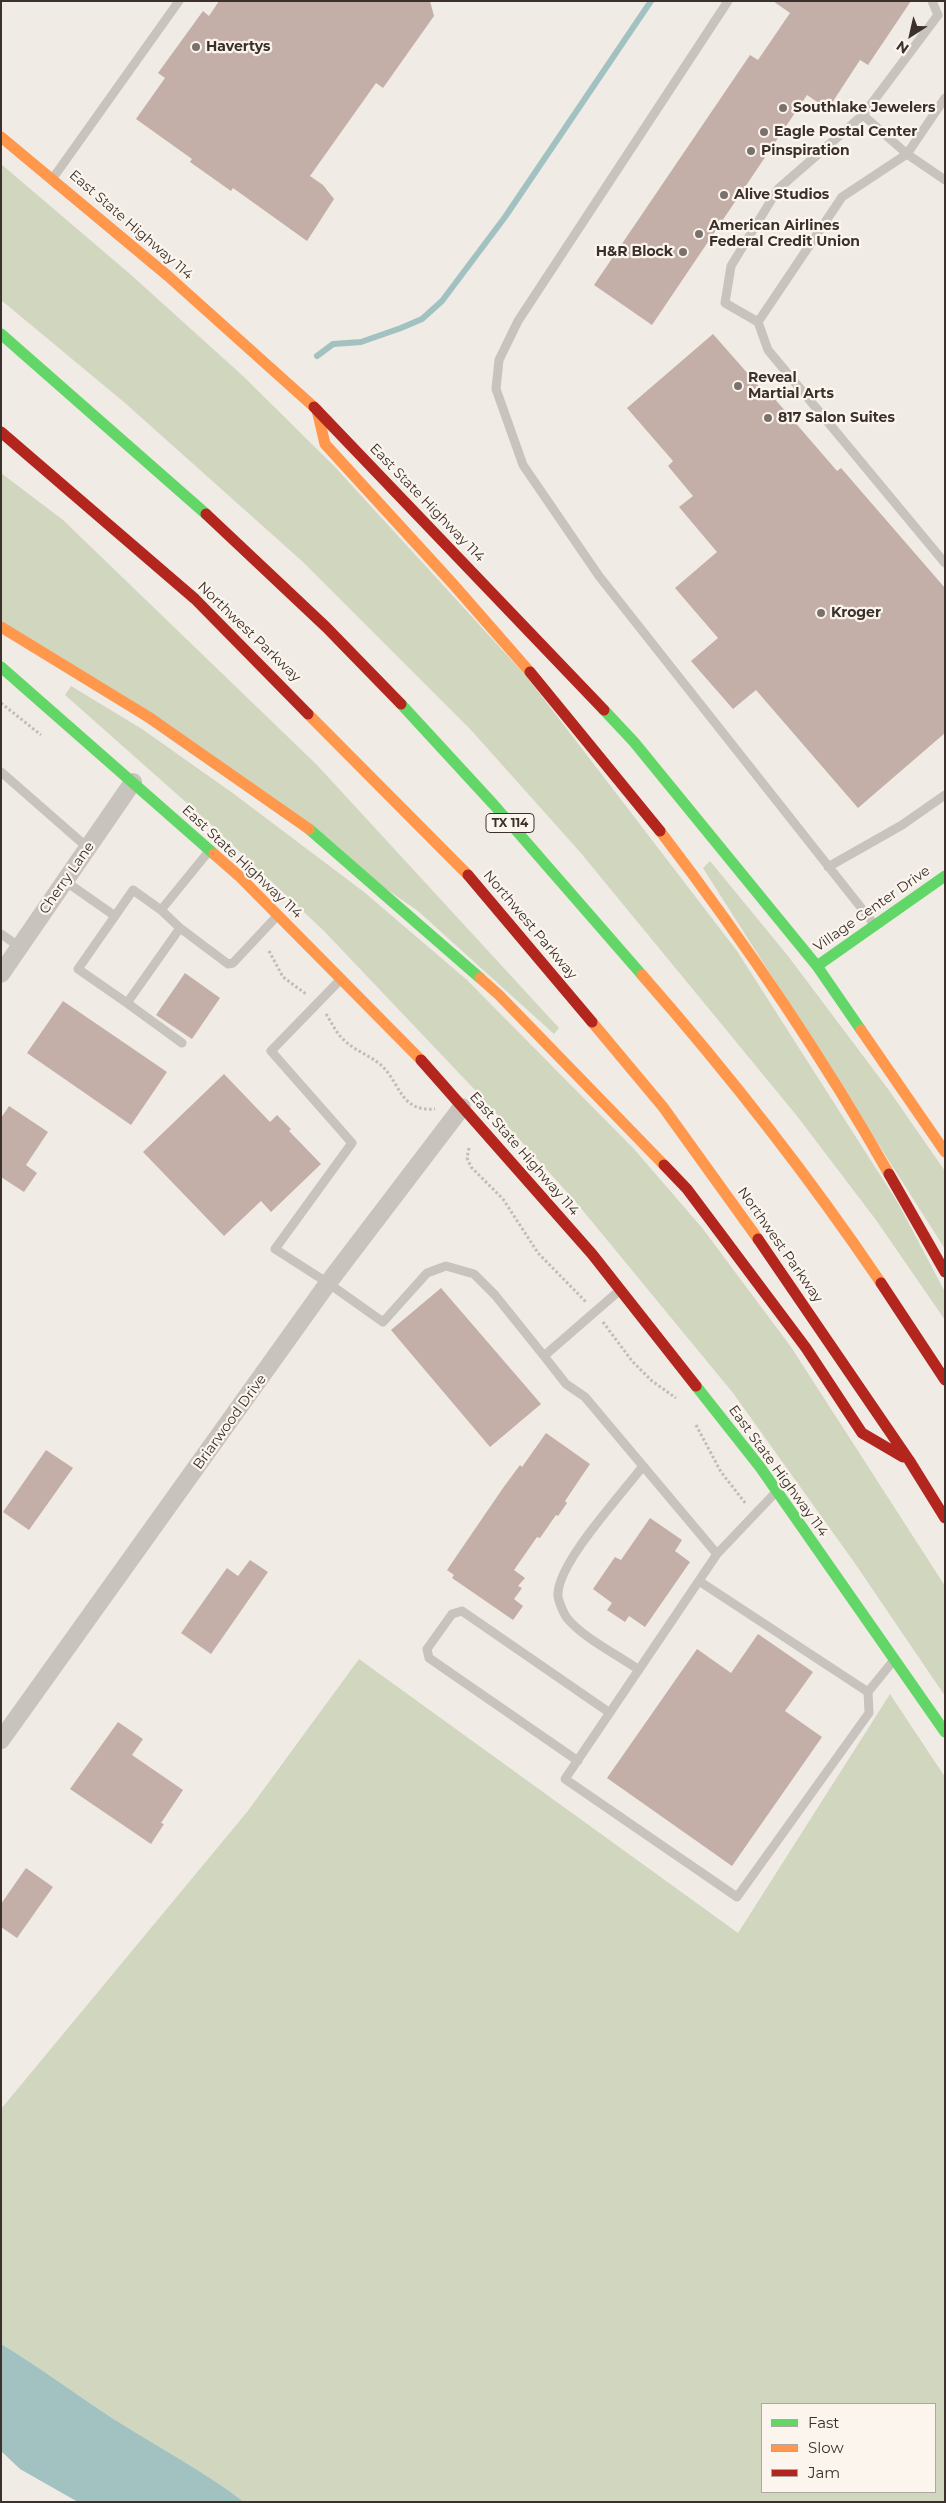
<!DOCTYPE html>
<html>
<head>
<meta charset="utf-8">
<style>
	body { margin:0 }
	#map { position:relative; width:946px; height:2503px; overflow:hidden; background:#f0ebe5; font-family:Montserrat,sans-serif }
	canvas { display:block }
	.frame { position:absolute; inset:0; border:2px solid #3b302b; pointer-events:none }
	.legend { position:absolute; left:761px; top:2403px; width:175px; height:90px; box-sizing:border-box; background:#fbf5ee; border:1px solid #aea6a0; margin:0; padding:6px 9px; list-style:none; font-size:15px; color:#3b302b }
	.legend li { display:flex; align-items:center; gap:10px; height:25px }
	.legend b { width:25px; border:1px solid #aea6a0 }
	.north { position:absolute; left:886px; top:10px; width:50px; height:50px; -webkit-text-stroke:4px #fbf5ee; paint-order:stroke; rotate:215deg; font-size:14px; font-weight:700; line-height:20px; text-align:center; color:#3b302b }
	.north::after { content:''; display:block; margin:auto; width:18px; height:22px; background:#3b302b; clip-path:polygon(50% 0,100% 100%,50% 72%,0 100%) }
</style>
</head>
<body>
<div id="map">
<canvas width="946" height="2503"></canvas>
<div class="frame"></div>
<ul class="legend">
<li><b style="height:6px;background:#63d668"></b>Fast</li>
<li><b style="height:6px;background:#ff974d"></b>Slow</li>
<li><b style="height:6px;background:#b3261e"></b>Jam</li>
</ul>
<div class="north">N</div>
</div>
<script>
const ctx = document.querySelector('canvas').getContext('2d');
ctx.lineJoin = 'round';
function fillPath(path, color) {
  ctx.fillStyle = color;
  ctx.fill(path, 'evenodd');
}
function trace(path, color, width, dash) {
  ctx.strokeStyle = color;
  ctx.lineWidth = width;
  ctx.lineCap = dash ? 'butt' : 'round';
  ctx.setLineDash(dash || []);
  ctx.stroke(path);
}
function write(font, color, halo, rows, align = 'center') {
  ctx.font = font + ' Montserrat,sans-serif';
  ctx.lineWidth = 4.5;
  ctx.setLineDash([]);
  ctx.textBaseline = 'middle';
  ctx.strokeStyle = halo;
  ctx.fillStyle = color;
  for (const [text, x, y, turn = 0] of rows) {
    ctx.save();
    ctx.translate(x, y);
    ctx.rotate((+turn || 0) * Math.PI / 180);
    ctx.textAlign = isNaN(turn) ? turn : align;
    if (halo) ctx.strokeText(text, 0, 0);
    ctx.fillText(text, 0, 0);
    ctx.restore();
  }
}
const green = new Path2D(`
	M1 164 130 274 243 376 335 467 527 677 737 951 898 1203 945 1292V1320L876 1220 797 1116 580 852 471 730 303 562 125 403 1 300Z
	M1 473 63 520 317 765 559 1028 554 1034 418 911 1 622Z
	M71 686 142 729 234 794 364 892 467 980 634 1149 703 1229 791 1347 945 1586V1696L854 1562 733 1393 575 1201 475 1090 324 931 205 819 65 695Z
	M710 861 788 956 888 1089 945 1171V1249L703 868Z
	M359 1659 738 1933 890 1694 945 1777V2502H244C202 2470 156 2446 112 2418 75 2394 40 2367 1 2344V2109L247 1812ZM762 2404H935V2492H762Z`);
const water = new Path2D(`
	M1 2344C40 2367 75 2394 112 2418 156 2446 202 2470 244 2502H78L20 2469 1 2451Z`);
const stream = new Path2D(`
	M317 356 333 344 361 342 401 328 422 319 442 301 505 217 651 1`);
const building = new Path2D(`
	M219 1H430L434 16 383 88 376 83 310 176 323 185 334 199 307 241 233 188 231 191 190 162 192 159 136 119 165 78 158 73 203 11 209 16Z
	M773 1H911L868 65 860 60 828 109 807 95 652 325 594 285 750 55 758 60 790 13Z
	M713 334 764 392 767 390 837 471 841 468 945 588V733L858 808 756 690 733 709 691 661 718 638 675 588 717 552 679 507 693 496 668 466 673 461 627 408Z
	M185 973 220 998 192 1039 156 1015Z
	M63 1001 167 1072 131 1125 27 1053Z
	M224 1074 270 1122 277 1115 291 1129 289 1131 321 1164 271 1212 261 1201 224 1236 143 1152Z
	M9 1106 48 1132 26 1165 37 1173 24 1192 1 1177V1118Z
	M441 1288 541 1404 490 1447 391 1330Z
	M546 1433 590 1464 565 1501 567 1503 558 1516 556 1515 540 1538 537 1537 514 1570 525 1578 518 1586 522 1588 514 1599 523 1606 513 1620 452 1578 454 1575 447 1570 503 1488 520 1465 522 1467Z
	M46 1450 73 1468 29 1530 3 1512Z
	M650 1518 682 1540 675 1551 690 1562 645 1627 629 1616 625 1622 607 1610 612 1603 593 1589 615 1557 621 1560Z
	M250 1560 268 1572 211 1654 181 1633 227 1568 238 1576Z
	M758 1634 813 1672 785 1711 822 1737 732 1866 607 1778 697 1649 731 1673Z
	M118 1722 143 1739 132 1755 183 1790 161 1823 164 1824 151 1844 70 1789Z
	M26 1868 53 1887 17 1938 1 1927V1904Z`);
const path = new Path2D(`
	M1 703 41 735
	M269 951 283 977 306 994
	M326 1014C332 1023 336 1033 344 1040 355 1051 370 1055 382 1066 401 1084 400 1112 435 1109
	M469 1148 467 1158 471 1167 503 1199 538 1253 586 1302
	M603 1322 632 1361 652 1381 676 1398
	M696 1425 721 1472 746 1504`);
const lane = new Path2D(`
	M728 1 518 321 499 360 496 389 523 465 599 576 874 924
	M945 98 907 154 945 180
	M863 115 907 154 842 197 758 322 725 303 731 266 778 189 863 115 938 15 932 1
	M53 178 179 1
	M758 322 768 350 945 563
	M1 772 88 848
	M828 867 902 825 945 795
	M65 881 115 916 78 969 127 1003 180 928 228 964 233 963 278 915
	M115 916 133 890 161 910
	M180 928 161 910 209 851
	M1 934 20 947
	M341 979 271 1051 352 1143 275 1249 328 1283 383 1322 427 1273 446 1266 474 1274 495 1295 544 1356 620 1290
	M127 1003 182 1043
	M544 1356 566 1384 585 1397 717 1554 776 1492
	M717 1554 565 1779 737 1897 869 1713 868 1692 893 1661
	M699 1581 868 1692
	M639 1670C618 1655 583 1638 567 1618 564 1614 557 1599 558 1593 560 1560 622 1494 643 1466
	M578 1761 429 1658 427 1649 452 1614 462 1611 610 1713`);
const street = new Path2D(`
	M1 974 133 782
	M1 1740 328 1283 462 1107`);
const fast = new Path2D(`
	M1 334 206 514
	M1 667 214 854
	M401 704 494 805 642 975
	M604 710 634 742 817 966 861 1030
	M309 829 480 978
	M817 966 945 876
	M696 1386 760 1467 945 1732`);
const slow = new Path2D(`
	M1 137 168 276 314 407
	M317 410 325 444 453 584 530 672
	M1 627 150 718 309 829
	M308 714 468 875
	M660 831C744 941 821 1054 889 1174
	M214 854 239 876 421 1060
	M642 975C728 1073 808 1175 881 1283
	M480 978 499 995 664 1165
	M592 1022 663 1107 758 1239
	M861 1030 945 1152`);
const jam = new Path2D(`
	M314 407 604 710
	M1 432 195 599 308 714
	M206 514 326 627 401 704
	M530 672 660 831
	M468 875 592 1022
	M421 1060 592 1254 696 1386
	M664 1165 687 1189 806 1348 862 1433 903 1457
	M889 1174 945 1272
	M758 1239 909 1460 945 1518
	M881 1283 945 1380`);
const markers = [
	[196,47,5,"#7a716c"],
	[783,108,5,"#7a716c"],
	[764,132,5,"#7a716c"],
	[751,151,5,"#7a716c"],
	[724,195,5,"#7a716c"],
	[699,234,5,"#7a716c"],
	[683,252,5,"#7a716c"],
	[738,386,5,"#7a716c"],
	[768,418,5,"#7a716c"],
	[821,613,5,"#7a716c"]
];
const shields = [
	[510,823,48]
];
const shieldNames = [
	["TX 114",510,823]
];
const poiNames = [
	["Havertys",206,47],
	["Southlake Jewelers",793,108],
	["Eagle Postal Center",774,132],
	["Pinspiration",761,151],
	["Alive Studios",734,195],
	["American Airlines",709,226],
	["Federal Credit Union",709,242],
	["H&R Block",673,252,"right"],
	["Reveal",748,378],
	["Martial Arts",748,394],
	["817 Salon Suites",778,418],
	["Kroger",831,613]
];
const streetNames = [
	["East State Highway 114",131,225,41],
	["East State Highway 114",427,503,46],
	["Northwest Parkway",249,632,44],
	["East State Highway 114",242,862,43],
	["Cherry Lane",67,878,-55],
	["Village Center Drive",872,909,-35],
	["Northwest Parkway",530,925,50],
	["East State Highway 114",524,1154,49],
	["Northwest Parkway",780,1245,55],
	["Briarwood Drive",230,1422,-54],
	["East State Highway 114",778,1471,54]
];
fillPath(green, '#d1d6bf');
fillPath(water, '#a1c2c1');
trace(stream, '#a1c2c1', 6);
fillPath(building, '#c3afa7');
trace(path, '#c2bbb6', 3, [2.5, 2.5]);
trace(lane, '#c9c3be', 9);
trace(street, '#c9c3be', 18);
trace(fast, '#63d668', 11);
trace(slow, '#ff974d', 11);
trace(jam, '#b3261e', 11);
for (const [x, y, r, color] of markers) {
  const dot = new Path2D();
  dot.arc(x, y, r, 0, 2 * Math.PI);
  ctx.fillStyle = color;
  ctx.fill(dot);
  trace(dot, '#fbf5ee', 2);
}
for (const [x, y, w] of shields) {
  const box = new Path2D();
  box.roundRect(x - w / 2, y - 9.5, w, 19, 4);
  ctx.fillStyle = '#fbf5ee';
  ctx.fill(box);
  trace(box, '#3b302b', 1);
}
write('bold 12px', '#3b302b', null, shieldNames);
write('bold 14px', '#3b302b', '#fbf5ee', poiNames, 'left');
write('14px', '#3b302b', '#fbf5ee', streetNames);
</script>
</body>
</html>
